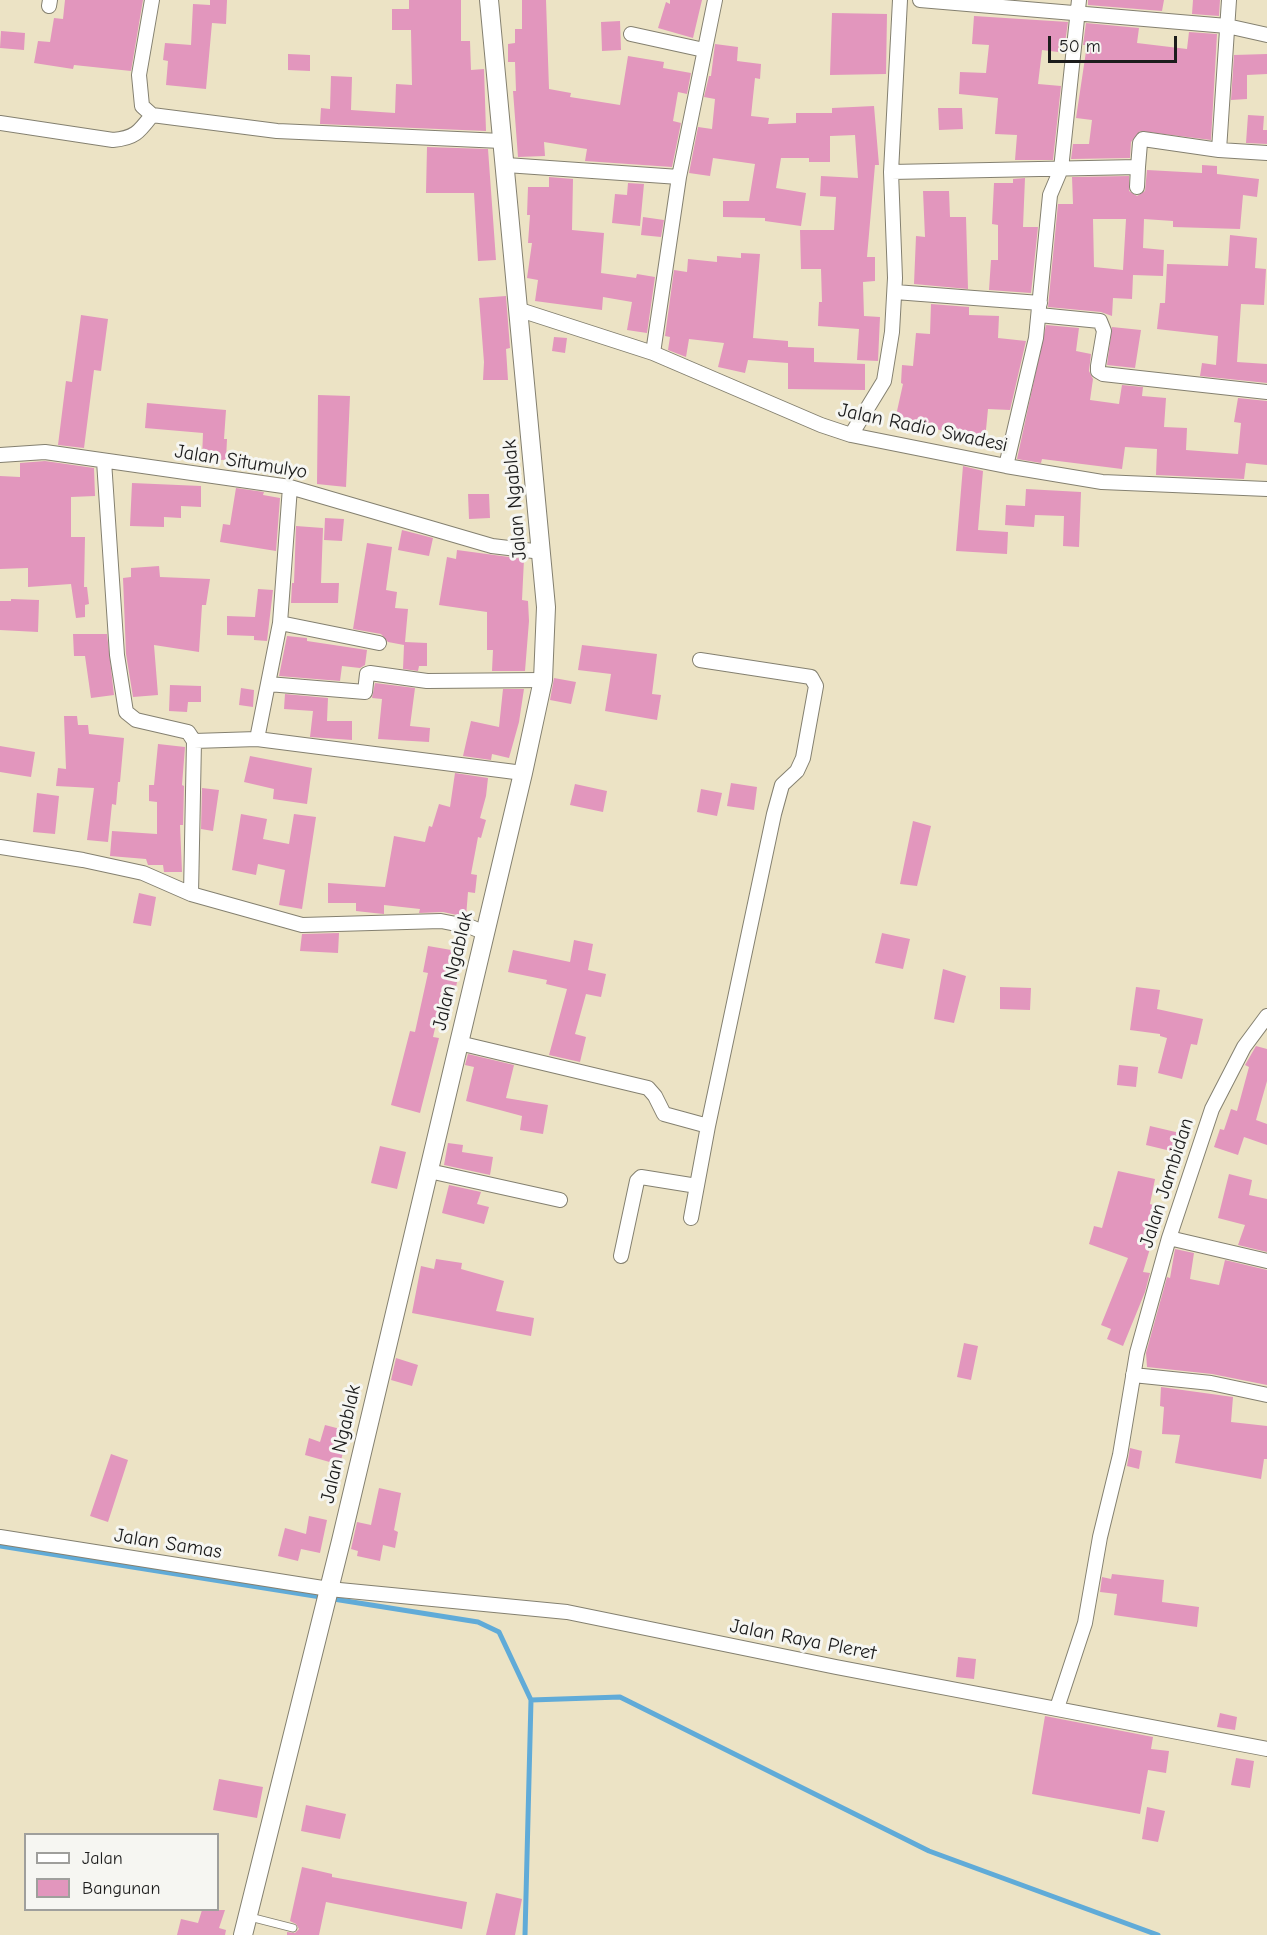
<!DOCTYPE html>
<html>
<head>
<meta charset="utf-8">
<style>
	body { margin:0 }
	#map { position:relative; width:1267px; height:1935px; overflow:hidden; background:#ece3c5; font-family:"Comic Neue",sans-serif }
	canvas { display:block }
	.legend { position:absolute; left:24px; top:1833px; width:195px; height:78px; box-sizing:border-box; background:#f6f6f2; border:2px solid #9f9f9c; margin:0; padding:8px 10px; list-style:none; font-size:18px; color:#1c1c1c }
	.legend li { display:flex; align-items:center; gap:12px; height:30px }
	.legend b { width:30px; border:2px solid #9f9f9c }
	.scale { position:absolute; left:1048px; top:36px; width:129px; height:27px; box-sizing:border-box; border:3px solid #1c1c1c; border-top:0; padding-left:8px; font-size:18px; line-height:21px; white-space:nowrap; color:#1c1c1c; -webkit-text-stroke:4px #f6f6f2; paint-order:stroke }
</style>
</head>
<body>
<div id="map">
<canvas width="1267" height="1935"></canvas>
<ul class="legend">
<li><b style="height:8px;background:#fff"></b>Jalan</li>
<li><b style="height:16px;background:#e296bd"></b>Bangunan</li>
</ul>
<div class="scale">50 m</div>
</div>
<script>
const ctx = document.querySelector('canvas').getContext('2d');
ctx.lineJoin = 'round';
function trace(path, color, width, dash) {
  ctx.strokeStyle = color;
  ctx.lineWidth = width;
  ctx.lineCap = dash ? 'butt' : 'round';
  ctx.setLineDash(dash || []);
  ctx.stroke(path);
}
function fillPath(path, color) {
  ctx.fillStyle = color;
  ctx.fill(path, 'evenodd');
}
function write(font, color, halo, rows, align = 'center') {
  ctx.font = font + ' "Comic Neue",sans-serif';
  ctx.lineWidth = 6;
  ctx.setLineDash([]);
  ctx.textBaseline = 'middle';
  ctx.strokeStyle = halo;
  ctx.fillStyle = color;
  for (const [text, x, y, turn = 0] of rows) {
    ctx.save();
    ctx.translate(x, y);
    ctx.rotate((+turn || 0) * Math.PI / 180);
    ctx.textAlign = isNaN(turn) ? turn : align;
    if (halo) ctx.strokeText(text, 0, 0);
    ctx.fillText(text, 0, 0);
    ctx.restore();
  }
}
const stream = new Path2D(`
	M0 1546 478 1622 499 1632 531 1700 620 1697 929 1851 1158 1935
	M525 1935 531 1700`);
const building = new Path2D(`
	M65 0H143L131 71 74 65 73 69 34 63 38 41 50 42 54 18 63 19Z
	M210 0H227L226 24 212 23 206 89 166 85 168 61 163 60 165 43 191 45 193 4 210 5Z
	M409 0H461V41H470L471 70 484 69 486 131 320 124 321 108 330 109 331 76 352 77 351 110 395 113 396 84 412 85 411 30H392V9H409Z
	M522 0H546L549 89 571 93 570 97 620 105 628 56 664 62 663 68 691 73 687 94 678 92 673 121 681 123 672 167 585 161 587 149 544 142 545 156 518 157 513 91H516L515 62H508V44L515 43V29H522Z
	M670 0H702L693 38 658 28 666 2 670 4Z
	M1088 0H1164L1162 11 1088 5Z
	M1193 0H1220L1219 16 1192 14Z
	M832 13 887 14 886 74 830 75Z
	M974 16 1068 22 1065 43H1059L1058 52 1042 50 1038 84 1061 86 1053 160H1015L1017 135 995 134 998 98 959 94 960 72 986 73 989 45 972 44Z
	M620 21 621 50 602 51 601 22Z
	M1086 23 1139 28 1137 43 1187 49 1189 32 1217 34 1211 140 1140 131 1131 142 1130 158 1071 159 1073 144H1089L1092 120 1076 118 1087 45H1083Z
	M1 31 25 33 24 50 0 48Z
	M715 44 738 47 737 61 761 64 760 79 755 78 751 116 769 118 768 124 796 123V113H832V108L874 106 879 165H875L867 257H875V281L863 282 864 316 880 317 878 361 857 360 859 329 818 326 819 302H822L821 269H801L800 230H834L836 197 820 196 821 176 858 178 855 135 830 136V162H809V158H781L776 188 806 193 801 226 765 221V218L723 217V201H749L755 164 713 158 710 176 689 173 698 127 712 129 715 99 704 97 709 76H711Z
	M288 54 310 55V71L288 70Z
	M1267 54V74L1247 75V99L1231 100 1234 55Z
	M938 108H962L963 129 939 130Z
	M1248 115 1264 116 1263 130H1267V144L1246 143Z
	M427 147 488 149 496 260 478 261 474 193H426Z
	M1202 165 1217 166V174L1259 179 1257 197 1243 195 1240 229 1173 227V221L1144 219 1143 248 1164 250 1163 276 1133 275 1132 299 1113 298 1112 316 1101 312 1048 307 1058 204H1073L1072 177 1129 176V191L1137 196 1145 191 1147 170 1202 173ZM1093 219H1126L1123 270 1094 267Z
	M549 177 573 179 572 230 604 233 601 273 636 278 637 274 655 277 647 333 627 330 632 302 603 297 602 310 535 301 538 280 527 278 532 243H528L530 215H527L528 187H549Z
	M1025 178 1023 227H1038L1031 293 989 290 991 260H998V225L992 224 994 183H1013V179Z
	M628 183 644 184 640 226 612 223 615 194 627 195Z
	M923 191H949L950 217H966L968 289 914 284 916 236 925 237Z
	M643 217 664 220 661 237 641 235Z
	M1230 235 1257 238 1255 268 1266 269 1264 305 1241 304 1237 362 1267 364V383L1200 376 1202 363 1216 365 1218 336 1157 329 1160 303H1165L1167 264 1228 266Z
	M741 253 760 254 753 338 788 341V347L814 348V362L865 364V390L788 389V363L748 360 745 373 718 367 724 343 689 339 686 357 668 350 670 337 665 336 674 270 687 272 688 259 717 262V256L741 258Z
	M506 296 510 348 506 349 508 380H483L484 362 479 298Z
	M931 304 969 307V315L999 316 998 338 1026 341 1010 410 988 409 985 440 895 420 903 384 901 383 902 365 913 366 916 333 930 334Z
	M81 315 108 319 101 371 94 370 84 448 58 445 66 381 72 382Z
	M1046 325 1079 328 1076 351 1091 354 1089 371 1093 379 1090 400 1119 404 1122 385 1143 387 1142 396 1166 398 1164 427 1187 428 1186 450 1238 454 1241 423 1234 422 1238 398 1267 401V465L1246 463 1244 479 1156 475 1157 449 1125 447 1122 469 1042 459 1041 463 1017 459Z
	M1112 327 1141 330 1135 368 1107 365Z
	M554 337 567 338 565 353 552 351Z
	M318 395 350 396 346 487 317 484Z
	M147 403 226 410 224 439H227L226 460 202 459 203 433 145 428Z
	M45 461 94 468 95 496 71 497V537H85L84 587H87L89 604 85 605V617L76 618 71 584 28 587V568L0 569V476L20 477V463Z
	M963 466 983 471 978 530 1008 532 1007 554 956 551Z
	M132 483 201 486V507L181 506V518L164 517V527L130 526Z
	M236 488 264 492 263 495 280 498 276 551 220 542 223 524 230 525Z
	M1026 489 1081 492 1079 547 1063 546 1064 516 1035 515 1034 527 1005 525 1006 505 1025 506Z
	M468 494H489L490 518 469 519Z
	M325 518 344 519 342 541 324 540Z
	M296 526 323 528 321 583H339L338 603H291L292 583H294Z
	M402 530 433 538 429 556 398 550Z
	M367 543 392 547 386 590 397 592 395 608 408 609 405 642 427 643V666H419L418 671 403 669 404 645 388 642 381 634 353 629Z
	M457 550 524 559 522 600 528 601 529 621 525 671H492L493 650H487V612L439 605 447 557 456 559Z
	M159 566 160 577 210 579 206 605H202L199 652 154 645 158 695 133 697 126 654 123 578 131 577V568Z
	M258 589 273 590 267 641 254 640V636L227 635V616L255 617Z
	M11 599 39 600 38 632 0 630V601H11Z
	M73 634H107L114 695 91 698 85 656H74Z
	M287 636 307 638V641L367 650 365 665 360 668 342 666 340 681 279 676Z
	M582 645 657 654 652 694 661 695 657 720 605 711 611 674 578 670Z
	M554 678 576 682 571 704 550 700Z
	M375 683 415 688 410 726 430 728 429 742 378 739 382 699 372 698Z
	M170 685 201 686V702H188L187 712 169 711Z
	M241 688 254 690 253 707 239 705Z
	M503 689H524L519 722 509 758 492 754 491 760 463 756 471 721 499 727Z
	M285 694 328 698 327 721H352V740L310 737 313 711 284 709Z
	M64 716H77L78 725H88L89 734 124 738 120 782H118L116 805 112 804 108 842 87 840 94 788 56 786 58 768 66 769Z
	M158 744 185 747 182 785 184 786 183 825H180L182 872H164L163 865H148L146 859 110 856 112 831 157 834V802L149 801V785H154Z
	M0 746 35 752 31 777 0 772Z
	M250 756 312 768 307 804 273 799 274 789 244 782Z
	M455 773 488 778 486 796 480 818 486 820 481 838 478 837 471 874 477 875 475 893 468 892 466 917 443 912 419 913 420 909 384 905V914L374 913 356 911V903H328V883L385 887 394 836 425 842 429 826 432 827 439 804 450 807Z
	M731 783 757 787 754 810 727 806Z
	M575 784 607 791 603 812 570 805Z
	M202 788 219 790 213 831 201 829Z
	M701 789 722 793 717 816 697 812Z
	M37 793 59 796 55 834 33 832Z
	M241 814 267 819 263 839 289 844 294 814 316 817 302 909 279 905 285 870 258 864 256 875 232 870Z
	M913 821 931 826 917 886 900 884Z
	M139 893 156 897 151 926 133 923Z
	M339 933 338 953 300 951 302 934Z
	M882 933 910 939 903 969 875 963Z
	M574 940 593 944 588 970 606 974 601 997 586 994 575 1034 586 1037 580 1062 549 1055 567 989 546 984 547 980 508 972 513 950 570 962Z
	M428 946 463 952 456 987 445 985 433 1037 439 1038 420 1113 391 1105 410 1031 415 1032 428 973 423 972Z
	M943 969 966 976 954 1023 934 1019Z
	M1000 987 1031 988 1030 1010 1000 1009Z
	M1136 987 1160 990 1157 1009 1203 1019 1197 1045 1191 1044 1182 1079 1158 1073 1167 1038 1160 1036V1034L1130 1030Z
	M1256 1046 1267 1049V1081L1256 1120 1267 1124V1145L1244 1137 1238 1155 1214 1147 1220 1129 1224 1130 1231 1109 1237 1111 1249 1067 1245 1065Z
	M468 1054 514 1065 506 1098 548 1105 543 1134 520 1130 522 1116 466 1101 474 1067 465 1065Z
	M1119 1065 1138 1067 1136 1087 1117 1085Z
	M1150 1126 1180 1133 1175 1152 1146 1145Z
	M448 1143 463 1145 462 1152 493 1157 490 1175 444 1165Z
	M380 1146 406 1152 397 1189 371 1183Z
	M1118 1171 1155 1179 1150 1204 1162 1208 1143 1272 1150 1273 1145 1292 1123 1346 1107 1339 1111 1329 1101 1325 1128 1258 1089 1244 1094 1226 1102 1228Z
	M1229 1174 1252 1180 1249 1195 1267 1199V1252L1238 1245 1245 1225 1218 1218Z
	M449 1185 481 1192 477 1204 489 1207 484 1224 442 1213Z
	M1175 1249 1194 1253 1190 1279 1219 1285 1225 1260 1267 1270V1385L1212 1374 1147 1367 1146 1353 1167 1277 1170 1278Z
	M436 1259 462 1263 461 1269 504 1281 496 1311 534 1318 531 1336 412 1313 421 1266 434 1269Z
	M964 1343 978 1346 971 1380 957 1377Z
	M396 1358 418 1365 412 1386 391 1380Z
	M1161 1387 1233 1397 1231 1422 1267 1426V1459H1264L1261 1479 1175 1463 1180 1435 1162 1434 1164 1407 1160 1406Z
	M325 1425 348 1431 340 1465 305 1455 309 1438 320 1442Z
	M1130 1448 1142 1451 1139 1469 1127 1466Z
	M111 1454 128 1460 108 1522 90 1516Z
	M379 1488 401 1493 394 1530 398 1532 395 1548 383 1545 380 1561 357 1556 358 1551 351 1549 357 1522 371 1525Z
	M309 1516 327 1520 320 1553 301 1549 298 1561 278 1556 285 1528 306 1534Z
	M1112 1574 1164 1580 1162 1602 1199 1607 1197 1627 1114 1615 1117 1594 1100 1592 1102 1577 1111 1579Z
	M958 1657 976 1659 974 1679 956 1677Z
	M1220 1713 1237 1717 1235 1730 1217 1727Z
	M1045 1716 1153 1737 1151 1749 1169 1751 1166 1773 1148 1770 1140 1814 1032 1794Z
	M1236 1758 1254 1761 1250 1788 1231 1785Z
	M219 1779 263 1787 257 1818 213 1810Z
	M306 1805 346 1814 340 1839 301 1831Z
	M1147 1807 1165 1811 1158 1842 1142 1839Z
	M302 1867 332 1874V1877L467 1902 462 1929 326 1902 319 1935H287V1932L295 1933 299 1929 296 1924 290 1921Z
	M496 1893 522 1899 515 1935H486Z
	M202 1910H225L219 1928 226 1930 225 1935H177L181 1919 198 1923Z`);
const service = new Path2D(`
	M250 1917 293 1928`);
const minor = new Path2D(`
	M152 0 139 75 142 106 152 115 277 131 502 141
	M920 0 1227 26 1267 35
	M49 6 50 0
	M631 34 704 50
	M0 123 113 140C135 138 139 132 152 115
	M1219 150 1267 153
	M506 165 679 177
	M891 172 1138 167 1140 143 1143 139 1219 150 1229 0
	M1137 187 1138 167
	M895 292 1040 303
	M520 310 653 353 821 425 851 435 1006 466 1102 482 1267 489
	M1039 315 1100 321 1104 331 1098 366V371L1103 374 1267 392
	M653 353 679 177 715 0
	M851 435 884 381 892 332 895 278 891 172 900 0
	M0 455 45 452 290 487 492 546 542 552
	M104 461 117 655 126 712 136 720 188 732 194 741 191 894
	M1006 466 1036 338 1050 195 1061 169 1079 0
	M280 623 379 643
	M268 684 365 692 367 674 370 673 427 681 543 680
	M257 739 280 623 290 487
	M194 741 257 739 523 773
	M0 847 83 860 143 873 191 894 302 925 441 921 471 927 485 933
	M459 1043 648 1088 655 1096 664 1114 708 1126
	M429 1171 560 1200
	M691 1218 708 1126 774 814 782 785 797 771 803 758 816 686 811 677 700 660
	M1169 1238 1267 1261
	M621 1256 637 1181 641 1177 697 1186
	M1133 1375 1211 1383 1267 1395
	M0 1537 329 1589 567 1612 836 1667 1267 1749
	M1057 1708 1085 1623 1100 1537 1120 1455 1137 1353 1169 1238 1212 1109 1244 1047 1267 1016`);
const tertiary = new Path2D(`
	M243 1935 341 1541 523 773 543 680 546 607 489 0`);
const streetNames = [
	["Jalan Radio Swadesi",923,428,12],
	["Jalan Situmulyo",241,462,9],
	["Jalan Ngablak",515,500,-95],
	["Jalan Ngablak",453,971,-77],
	["Jalan Jambidan",1167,1183,-72],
	["Jalan Ngablak",341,1444,-77],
	["Jalan Samas",168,1544,9],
	["Jalan Raya Pleret",803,1640,11]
];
trace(stream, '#60abd8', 5);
fillPath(building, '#e296bd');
trace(service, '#848070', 9);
trace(minor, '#848070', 16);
trace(tertiary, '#848070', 20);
trace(service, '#fff', 7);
trace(minor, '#fff', 14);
trace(tertiary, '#fff', 18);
write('20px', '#1c1c1c', '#f6f6f2', streetNames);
</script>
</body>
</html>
